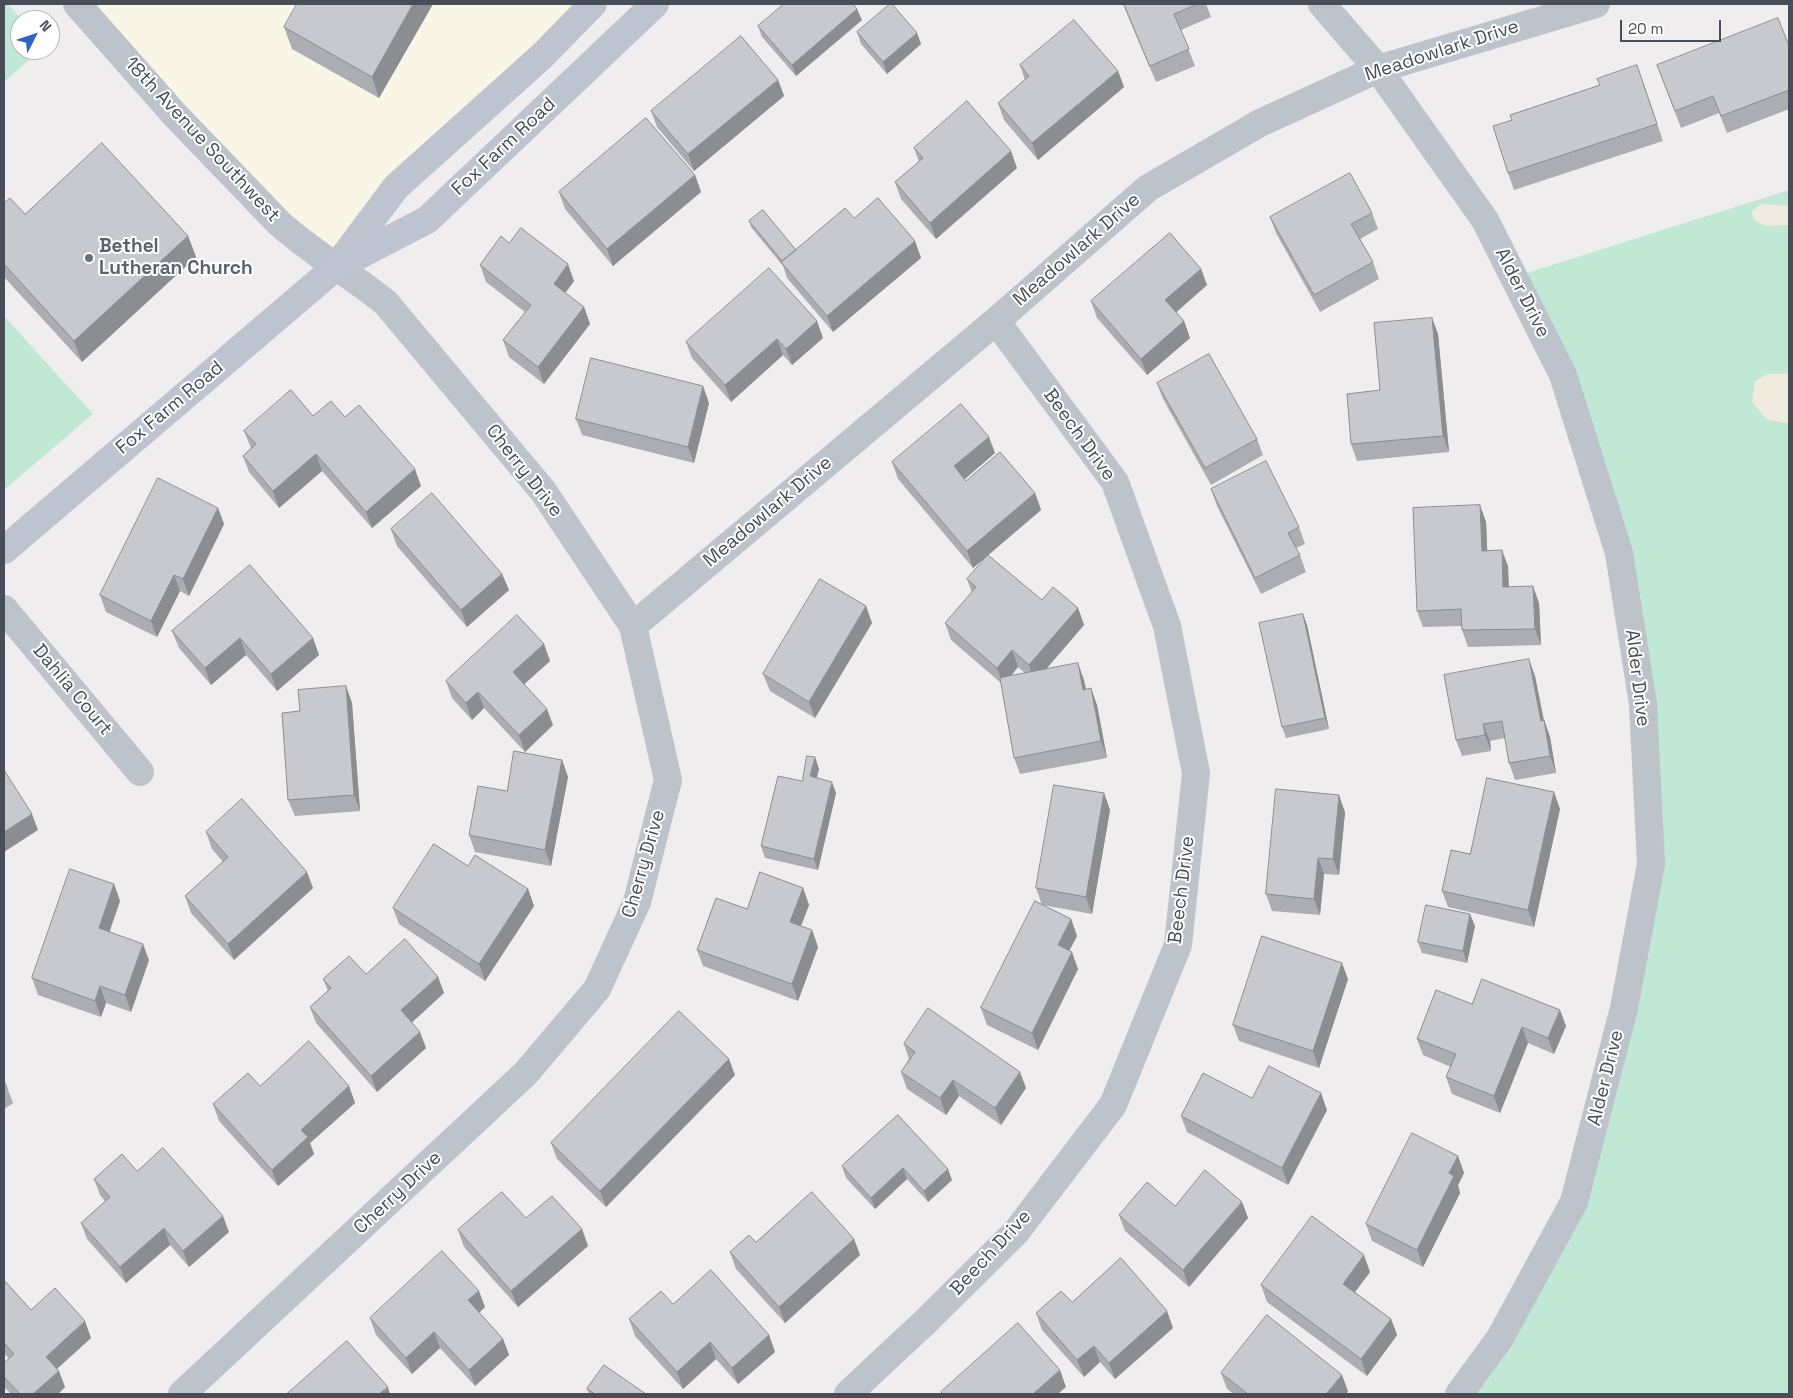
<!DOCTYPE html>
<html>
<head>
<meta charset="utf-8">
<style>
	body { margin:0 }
	#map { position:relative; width:1793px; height:1398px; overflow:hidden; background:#efeded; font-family:"Space Grotesk",sans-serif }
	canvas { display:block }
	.frame { position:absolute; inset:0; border:5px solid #484e58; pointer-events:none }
	.north { position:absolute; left:10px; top:10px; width:50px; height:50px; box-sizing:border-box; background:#fff; border:1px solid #b6b8bc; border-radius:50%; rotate:49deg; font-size:14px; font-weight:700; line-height:20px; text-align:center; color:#484e58 }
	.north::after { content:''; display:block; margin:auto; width:18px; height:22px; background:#2f62c7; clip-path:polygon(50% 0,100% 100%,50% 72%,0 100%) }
	.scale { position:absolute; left:1620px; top:20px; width:101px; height:22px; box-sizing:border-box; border:2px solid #484e58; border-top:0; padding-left:6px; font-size:15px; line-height:18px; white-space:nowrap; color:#484e58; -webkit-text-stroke:4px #fff; paint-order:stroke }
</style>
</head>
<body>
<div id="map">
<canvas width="1793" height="1398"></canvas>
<div class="frame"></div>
<div class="north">N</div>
<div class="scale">20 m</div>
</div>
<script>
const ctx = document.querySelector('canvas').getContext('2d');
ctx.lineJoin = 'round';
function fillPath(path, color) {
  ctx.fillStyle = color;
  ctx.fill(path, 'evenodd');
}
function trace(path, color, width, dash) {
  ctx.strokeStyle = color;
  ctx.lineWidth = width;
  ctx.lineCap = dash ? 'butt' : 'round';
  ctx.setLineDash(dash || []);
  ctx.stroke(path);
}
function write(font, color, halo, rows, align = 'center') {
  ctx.font = font + ' "Space Grotesk",sans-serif';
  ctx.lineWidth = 4;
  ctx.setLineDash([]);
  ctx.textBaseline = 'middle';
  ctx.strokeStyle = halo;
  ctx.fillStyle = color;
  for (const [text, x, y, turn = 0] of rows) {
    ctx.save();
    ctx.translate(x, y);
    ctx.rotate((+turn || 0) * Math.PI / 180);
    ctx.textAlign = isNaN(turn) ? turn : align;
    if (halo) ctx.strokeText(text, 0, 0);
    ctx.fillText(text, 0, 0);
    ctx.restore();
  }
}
const commercial = new Path2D(`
	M76 4H593L336 267Z`);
const green = new Path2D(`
	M4 4H8L22 20H20V50H40L4 82Z
	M1789 190V1394H1459L1574 1202 1651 864 1619 553 1514 277Z
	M4 316 93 414 4 490Z`);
const sand = new Path2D(`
	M1761 204 1789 206V225L1765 226 1754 220 1752 212Z
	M1768 374H1789V421L1787 423 1767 420 1752 402 1755 381Z`);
const street = new Path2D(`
	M77 4 175 115 279 223C312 253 352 275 386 303L543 491 633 626 668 780 637 902 597 989 526 1073 182 1394
	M1322 4 1378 69 1485 220 1563 375 1619 553 1643 704 1651 864 1624 1008 1574 1202 1500 1338 1459 1394
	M4 609 140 772
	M633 626 996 321 1148 188 1260 123 1378 69 1596 4
	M848 1394 925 1322 1016 1232 1113 1105 1178 945 1196 773 1167 626 1115 482 996 321`);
const secondary = new Path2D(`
	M342 264 427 220 655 4
	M4 550 336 267 396 187 542 56 593 4`);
const wall = new Path2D(`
	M433 4 379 98 292 49 284 27Z
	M1123 4H1206L1211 17 1181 30 1195 66 1156 82Z
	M862 20 796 76 762 37 758 26Z
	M857 32 917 33 921 44 887 74 861 44Z
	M1789 46V109L1727 133 1719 113 1681 128 1657 65Z
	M1020 65 1118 71 1124 87 1038 160 1004 120 998 103 1025 80Z
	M778 80 784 96 694 171 657 127 651 111Z
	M1643 82 1663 141 1514 190 1508 173Z
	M914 148 1017 168 936 239 901 199 895 182 919 162Z
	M695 175 701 192 613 266 565 209 559 192Z
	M4 203 25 214 188 236 196 257 82 362 4 277Z
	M1372 213 1378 229 1360 239 1373 262 1379 279 1320 312 1276 233 1270 217Z
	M854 218 915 241 921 258 833 332 787 278 783 266 751 227 749 221 796 250Z
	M509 243 574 281 565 293 584 307 590 324 544 384 509 357 503 340 525 312 486 282 480 265Z
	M1201 269 1207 285 1176 312 1184 321 1190 338 1147 375 1097 318 1091 301Z
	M1432 318 1438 334 1449 452 1357 461 1351 444 1380 390Z
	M823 338 792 365 783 355 731 402 692 358 686 342Z
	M1157 383 1257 439 1263 455 1211 485 1163 399Z
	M709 403 694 463 582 435 576 419Z
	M313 416 345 417 421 486 372 528 322 471 279 508 249 472 243 456 251 448 244 431Z
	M995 453 965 479 966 481 1035 493 1041 510 973 568 898 479 892 462Z
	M1211 489 1299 527 1305 544 1296 548 1300 555 1306 572 1261 594 1217 506Z
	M218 508 224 524 189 596 180 591 157 637 106 612 100 595Z
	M1486 522 1487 550 1508 566 1509 587 1539 603 1541 645 1468 647 1462 630V626L1423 627 1417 611Z
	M391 529 502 574 509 590 467 627 397 546Z
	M967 579 1042 600 1078 608 1084 625 1046 669 1084 680 1086 689 1097 705 1107 758 1020 774 1014 758 1001 683 951 640 945 623 972 593ZM1018 667 1025 673 1011 676Z
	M866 606 872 623 815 718 770 691 763 674Z
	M1303 614 1307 625 1329 729 1286 738 1282 727Z
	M172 631 313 638 319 655 277 691 246 655 211 685 179 648Z
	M544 644 550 661 524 684 553 725 525 752 484 708 472 720 452 698 446 681Z
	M1535 676 1544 720 1550 737 1556 773 1515 780 1509 763 1505 738 1490 741 1491 751 1462 756 1456 740Z
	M346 686 352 703 360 811 295 816 288 800 300 711Z
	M815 757 819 769 817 778 836 793 818 870 765 858 761 846 802 781Z
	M562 760 568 777 551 866 475 852 469 835 507 791Z
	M1104 793 1110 810 1092 914 1043 905 1071 919 1077 936 1069 951 1078 969 1038 1050 987 1025 981 1008 1042 905 1036 888Z
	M1560 809 1534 927 1448 907 1442 891Z
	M1345 812 1339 875 1324 874 1320 915 1272 911 1266 894Z
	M206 832 313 888 234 960 191 913 185 896 223 862 212 849Z
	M468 866 528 889 534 906 485 981 399 924 393 908Z
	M114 884 120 901 109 932 149 960 131 1012 106 1003 101 1017 38 995 32 978Z
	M803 888 809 905 801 926 812 930 818 947 798 1001 703 966 697 950 747 909Z
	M1475 926 1467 963 1422 953 1418 942Z
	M366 974 438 977 444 993 412 1022 426 1048 377 1092 316 1023 310 1007 328 991 323 979Z
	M1348 979 1319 1068 1239 1041 1233 1025Z
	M1472 1004 1566 1026 1554 1054 1528 1043 1500 1113 1452 1094 1446 1077 1451 1067 1423 1055 1417 1039Z
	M904 1044 1026 1088 1001 1125 959 1096 946 1115 907 1089 901 1072 909 1059Z
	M735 1075 606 1207 557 1159 551 1143Z
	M4 1081 7 1087 13 1103 4 1109Z
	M260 1086H349L355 1103 310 1143 314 1154 278 1186 219 1121 213 1104Z
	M1252 1098 1327 1110 1288 1185 1187 1132 1181 1116Z
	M898 1115 952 1180 928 1202 907 1179 875 1209 846 1178 842 1166Z
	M1458 1156 1464 1173 1458 1185 1460 1193 1423 1267 1372 1241 1366 1224Z
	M137 1171 229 1232 189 1267 170 1245 126 1283 87 1239 81 1223 105 1201 100 1195 94 1179Z
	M1242 1202 1248 1218 1189 1287 1125 1231 1119 1215 1175 1206Z
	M526 1218 582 1229 588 1246 518 1307 464 1247 458 1230Z
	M854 1239 860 1255 785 1323 736 1269 730 1252 756 1242Z
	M1370 1272 1355 1292 1391 1319 1397 1335 1367 1376 1267 1302 1261 1285Z
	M4 1280 31 1310 91 1338 57 1369 65 1387 58 1394H11L4 1387V1363L9 1359 4 1353Z
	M1072 1302 1173 1328 1115 1379 1100 1362 1084 1377 1042 1330 1036 1313Z
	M673 1304 769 1335 775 1352 738 1384 716 1359 683 1389 635 1336 629 1319Z
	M485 1307 479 1313 503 1339 509 1355 475 1386 440 1348 412 1374 376 1335 370 1318Z
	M1221 1373 1348 1391 1346 1394H1234L1227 1389Z
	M587 1389 646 1394H589Z`);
const shadedWall = new Path2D(`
	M413 4H433L379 98 372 77Z
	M857 9 862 20 796 76 792 65Z
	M917 33 921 44 887 74 883 62Z
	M1118 71 1124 87 1038 160 1032 143Z
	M778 80 784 96 694 171 688 154Z
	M1011 151 1017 168 936 239 930 223Z
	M695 175 701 192 613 266 607 249Z
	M188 236 196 257 82 362 74 341Z
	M915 241 921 258 833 332 827 316Z
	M568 264 574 281 560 300 554 284Z
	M1201 269 1207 285 1171 317 1165 300Z
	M584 307 590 324 544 384 538 367Z
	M1432 318 1438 334 1449 452 1443 436Z
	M817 321 823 338 792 365 786 349Z
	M1184 321 1190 338 1147 375 1141 359Z
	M777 339 783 355 731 402 725 385Z
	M703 386 709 403 694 463 688 447Z
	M989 437 995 453 960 483 954 466Z
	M316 454 322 471 279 508 273 491Z
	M415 469 421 486 372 528 366 512Z
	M1035 493 1041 510 973 568 967 551Z
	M1480 505 1486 522 1488 567 1482 551Z
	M218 508 224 524 189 596 183 579Z
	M1502 550 1508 566 1509 603 1503 587Z
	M502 574 509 590 467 627 461 610Z
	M174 575 180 591 157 637 151 621Z
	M1533 586 1539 603 1541 645 1535 629Z
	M866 606 872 623 815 718 809 702Z
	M1078 608 1084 625 1035 682 1029 665Z
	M1303 614 1307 625 1329 729 1325 718Z
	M240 638 246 655 211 685 205 668Z
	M313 638 319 655 277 691 271 674Z
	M544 644 550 661 519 689 513 672Z
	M1012 650 1018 667 1003 685 997 668Z
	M1529 659 1535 676 1547 738 1541 721Z
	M1078 663 1084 680 1089 706 1083 690Z
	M346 686 352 703 360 811 354 795Z
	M1091 688 1097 705 1107 758 1101 741Z
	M478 692 484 708 472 720 466 703Z
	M547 709 553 725 525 752 519 735Z
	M1544 720 1550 737 1556 773 1550 756Z
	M1483 724 1490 741 1491 751 1485 735Z
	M815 757 819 769 814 788 810 776Z
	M562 760 568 777 551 866 545 850Z
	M832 782 836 793 818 870 814 859Z
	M1554 792 1560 809 1534 927 1528 910Z
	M1104 793 1110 810 1092 914 1086 897Z
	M1339 795 1345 812 1339 875 1333 859Z
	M32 814 38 830 4 852V832Z
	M1318 858 1324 874 1320 915 1314 899Z
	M307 872 313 888 234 960 228 944Z
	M114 884 120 901 105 945 99 928Z
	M803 888 809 905 796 939 790 922Z
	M528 889 534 906 485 981 479 964Z
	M1470 914 1475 926 1467 963 1463 951Z
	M1071 919 1077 936 1064 961 1058 945Z
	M812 930 818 947 798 1001 792 984Z
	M143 944 149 960 131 1012 125 995Z
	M1072 952 1078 969 1038 1050 1032 1033Z
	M1342 963 1348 979 1319 1068 1313 1051Z
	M438 977 444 993 407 1027 401 1010Z
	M100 986 106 1003 101 1017 95 1001Z
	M1560 1010 1566 1026 1554 1054 1548 1038Z
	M1522 1027 1528 1043 1500 1113 1494 1096Z
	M420 1032 426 1048 377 1092 371 1076Z
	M729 1059 735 1075 606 1207 600 1191Z
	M1020 1072 1026 1088 1001 1125 995 1108Z
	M953 1080 959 1096 946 1115 940 1098Z
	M349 1086 355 1103 310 1143 314 1154 278 1186 272 1170 301 1130Z
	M1321 1093 1327 1110 1288 1185 1282 1168Z
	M1458 1156 1464 1173 1458 1185 1460 1193 1423 1267 1417 1250 1449 1173Z
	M903 1168 907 1179 875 1209 871 1198Z
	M948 1169 952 1180 928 1202 924 1191Z
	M1242 1202 1248 1218 1189 1287 1183 1270Z
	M223 1216 229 1232 189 1267 183 1251Z
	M164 1228 170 1245 126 1283 120 1267Z
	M582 1229 588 1246 518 1307 511 1291Z
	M854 1239 860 1255 785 1323 779 1307Z
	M1364 1255 1370 1272 1349 1300 1343 1284Z
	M479 1291 485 1307 474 1317 468 1300Z
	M1167 1311 1173 1328 1115 1379 1109 1363Z
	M1391 1319 1397 1335 1367 1376 1361 1359Z
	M85 1321 91 1338 52 1373 46 1357Z
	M434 1332 440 1348 412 1374 406 1358Z
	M769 1335 775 1352 738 1384 732 1368Z
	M503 1339 509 1355 475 1386 469 1370Z
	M710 1342 716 1359 683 1389 677 1372Z
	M1094 1346 1100 1362 1084 1377 1077 1360Z
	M1060 1370 1066 1387 1058 1394H1033Z
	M59 1371 65 1387 58 1394H33Z
	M1342 1375 1348 1391 1346 1394H1326Z
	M388 1387 390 1394H379Z`);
const building = new Path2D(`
	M297 4H413L372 77 284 27Z
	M784 4H853L857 9 792 65 758 26Z
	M890 4H892L917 33 883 62 857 32Z
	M1124 4H1198L1174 14 1189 49 1150 66Z
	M1778 18 1789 46V90L1721 116 1713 96 1675 111 1657 65Z
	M1074 20 1118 71 1032 143 998 103 1029 76 1020 65Z
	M741 36 778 80 688 154 651 111Z
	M1637 65 1657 124 1508 173 1493 126 1512 120 1510 115 1600 85 1597 79Z
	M967 101 1011 151 930 223 895 182 923 158 914 148Z
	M646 118 695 175 607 249 559 192Z
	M102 143 188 236 74 341 4 264V203L10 198 25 214Z
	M1350 173 1372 213 1351 224 1373 262 1314 295 1270 217Z
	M878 198 915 241 827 316 781 262 845 208 854 218Z
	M763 210 796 250 782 261 749 221Z
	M521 228 568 264 554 284 584 307 538 367 503 340 531 305 480 265 501 236 509 243Z
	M1170 233 1201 269 1165 300 1184 321 1141 359 1091 301Z
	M769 268 817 321 786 349 777 339 725 385 686 342Z
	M1432 318 1443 436 1351 444 1347 394 1380 390 1374 323Z
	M1209 354 1257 439 1205 468 1157 383Z
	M591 358 703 386 688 447 576 419Z
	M291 390 313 416 331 401 345 417 359 405 415 469 366 512 316 454 273 491 243 456 256 444 244 431Z
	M961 404 989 437 954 466 966 481 1000 452 1035 493 967 551 892 462Z
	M1266 461 1299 527 1288 533 1300 555 1255 578 1211 489Z
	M158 478 218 508 183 579 174 575 151 621 100 595Z
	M432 493 502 574 461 610 391 529Z
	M1480 505 1482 551 1502 550 1503 587 1533 586 1535 629 1462 630 1461 609 1417 611 1413 508Z
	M988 555 1042 600 1053 587 1078 608 1029 665 1012 650 997 668 945 623 976 587 967 579Z
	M250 565 313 638 271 674 240 638 205 668 172 631Z
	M820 579 866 606 809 702 763 674Z
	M1303 614 1325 718 1282 727 1259 623Z
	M517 615 544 644 513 672 547 709 519 735 478 692 466 703 446 681Z
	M1529 659 1541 721 1544 720 1550 756 1509 763 1502 721 1483 724 1485 735 1456 740 1444 675Z
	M1078 663 1083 690 1091 688 1101 741 1014 758 1000 678Z
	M346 686 354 795 288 800 282 713 300 711 298 690Z
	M514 751 562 760 545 850 469 835 478 786 507 791Z
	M807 756 815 757 810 776 832 782 814 859 761 846 778 776 802 781Z
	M4 770 32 814 4 832Z
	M1487 778 1554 792 1528 910 1442 891 1451 850 1470 854Z
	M1054 785 1104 793 1086 897 1036 888Z
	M1276 789 1339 795 1333 859 1318 858 1314 899 1266 894Z
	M242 799 307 872 228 944 185 896 228 857 206 832Z
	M434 844 468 866 475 855 528 889 479 964 393 908Z
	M70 869 114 884 99 928 143 944 125 995 100 986 95 1001 32 978Z
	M760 872 803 888 790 922 812 930 792 984 697 950 716 898 747 909Z
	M1035 901 1071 919 1058 945 1072 952 1032 1033 981 1008Z
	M1426 905 1470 914 1463 951 1418 942Z
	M1262 936 1342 963 1313 1051 1233 1025Z
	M405 939 438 977 401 1010 420 1032 371 1076 310 1007 331 988 323 979 349 956 366 974Z
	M1482 979 1560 1010 1548 1038 1522 1027 1494 1096 1446 1077 1456 1054 1417 1039 1436 990 1472 1004Z
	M928 1008 1020 1072 995 1108 953 1080 940 1098 901 1072 915 1052 904 1044Z
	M679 1011 729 1059 600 1191 551 1143Z
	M309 1041 349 1086 301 1130 308 1137 272 1170 213 1104 248 1073 260 1086Z
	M1269 1066 1321 1093 1282 1168 1181 1116 1203 1073 1252 1098Z
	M4 1081 7 1087 4 1089Z
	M898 1115 948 1169 924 1191 903 1168 871 1198 842 1166Z
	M1412 1133 1458 1156 1449 1173 1454 1176 1417 1250 1366 1224Z
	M163 1148 223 1216 183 1251 164 1228 120 1267 81 1223 110 1197 94 1179 122 1154 137 1171Z
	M1205 1170 1242 1202 1183 1270 1119 1215 1147 1182 1175 1206Z
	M502 1192 526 1218 552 1196 582 1229 511 1291 458 1230Z
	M812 1192 854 1239 779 1307 730 1252 749 1235 756 1242Z
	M1312 1216 1364 1255 1343 1284 1391 1319 1361 1359 1261 1285Z
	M442 1251 479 1291 468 1300 503 1339 469 1370 434 1332 406 1358 370 1318Z
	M1121 1258 1167 1311 1109 1363 1094 1346 1077 1360 1036 1313 1061 1291 1072 1302Z
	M711 1270 769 1335 732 1368 710 1342 677 1372 629 1319 661 1291 673 1304Z
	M4 1280 31 1310 55 1288 85 1321 46 1357 59 1371 33 1394H20L4 1377V1363L14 1354 4 1343Z
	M1267 1315 1342 1375 1326 1394H1248L1221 1373Z
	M1018 1323 1060 1370 1033 1394H943L941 1392Z
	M347 1341 388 1387 379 1394H287Z
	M604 1365 646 1394H595L587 1389Z`);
const markers = [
	[89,258,5,"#6b7280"]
];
const streetNames = [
	["Meadowlark Drive",1442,51,-18],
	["18th Avenue Southwest",202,140,47],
	["Fox Farm Road",504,147,-43],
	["Meadowlark Drive",1077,250,-41],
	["Alder Drive",1522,293,63],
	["Fox Farm Road",170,408,-40],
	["Beech Drive",1079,435,54],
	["Cherry Drive",524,471,52],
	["Meadowlark Drive",768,512,-40],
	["Alder Drive",1637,678,83],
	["Dahlia Court",72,690,50],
	["Cherry Drive",644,864,-74],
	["Beech Drive",1182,890,-83],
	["Alder Drive",1606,1078,-76],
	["Cherry Drive",398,1193,-43],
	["Beech Drive",991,1253,-47]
];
const worshipNames = [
	["Bethel",99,247],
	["Lutheran Church",99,269]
];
fillPath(commercial, '#f9f6e7');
fillPath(green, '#c0e8d4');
fillPath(sand, '#efecdf');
trace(street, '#bdc3ca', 28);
trace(secondary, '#bdc3cf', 28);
fillPath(wall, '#acadb2');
fillPath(shadedWall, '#8c8d91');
fillPath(building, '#c8c9cf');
trace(building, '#8c8d91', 1);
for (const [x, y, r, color] of markers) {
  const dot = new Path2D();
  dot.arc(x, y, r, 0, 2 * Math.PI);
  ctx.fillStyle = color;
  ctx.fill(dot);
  trace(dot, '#fff', 2);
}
write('19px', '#484e58', '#fff', streetNames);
write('bold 19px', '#5b616d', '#fff', worshipNames, 'left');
</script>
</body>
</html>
